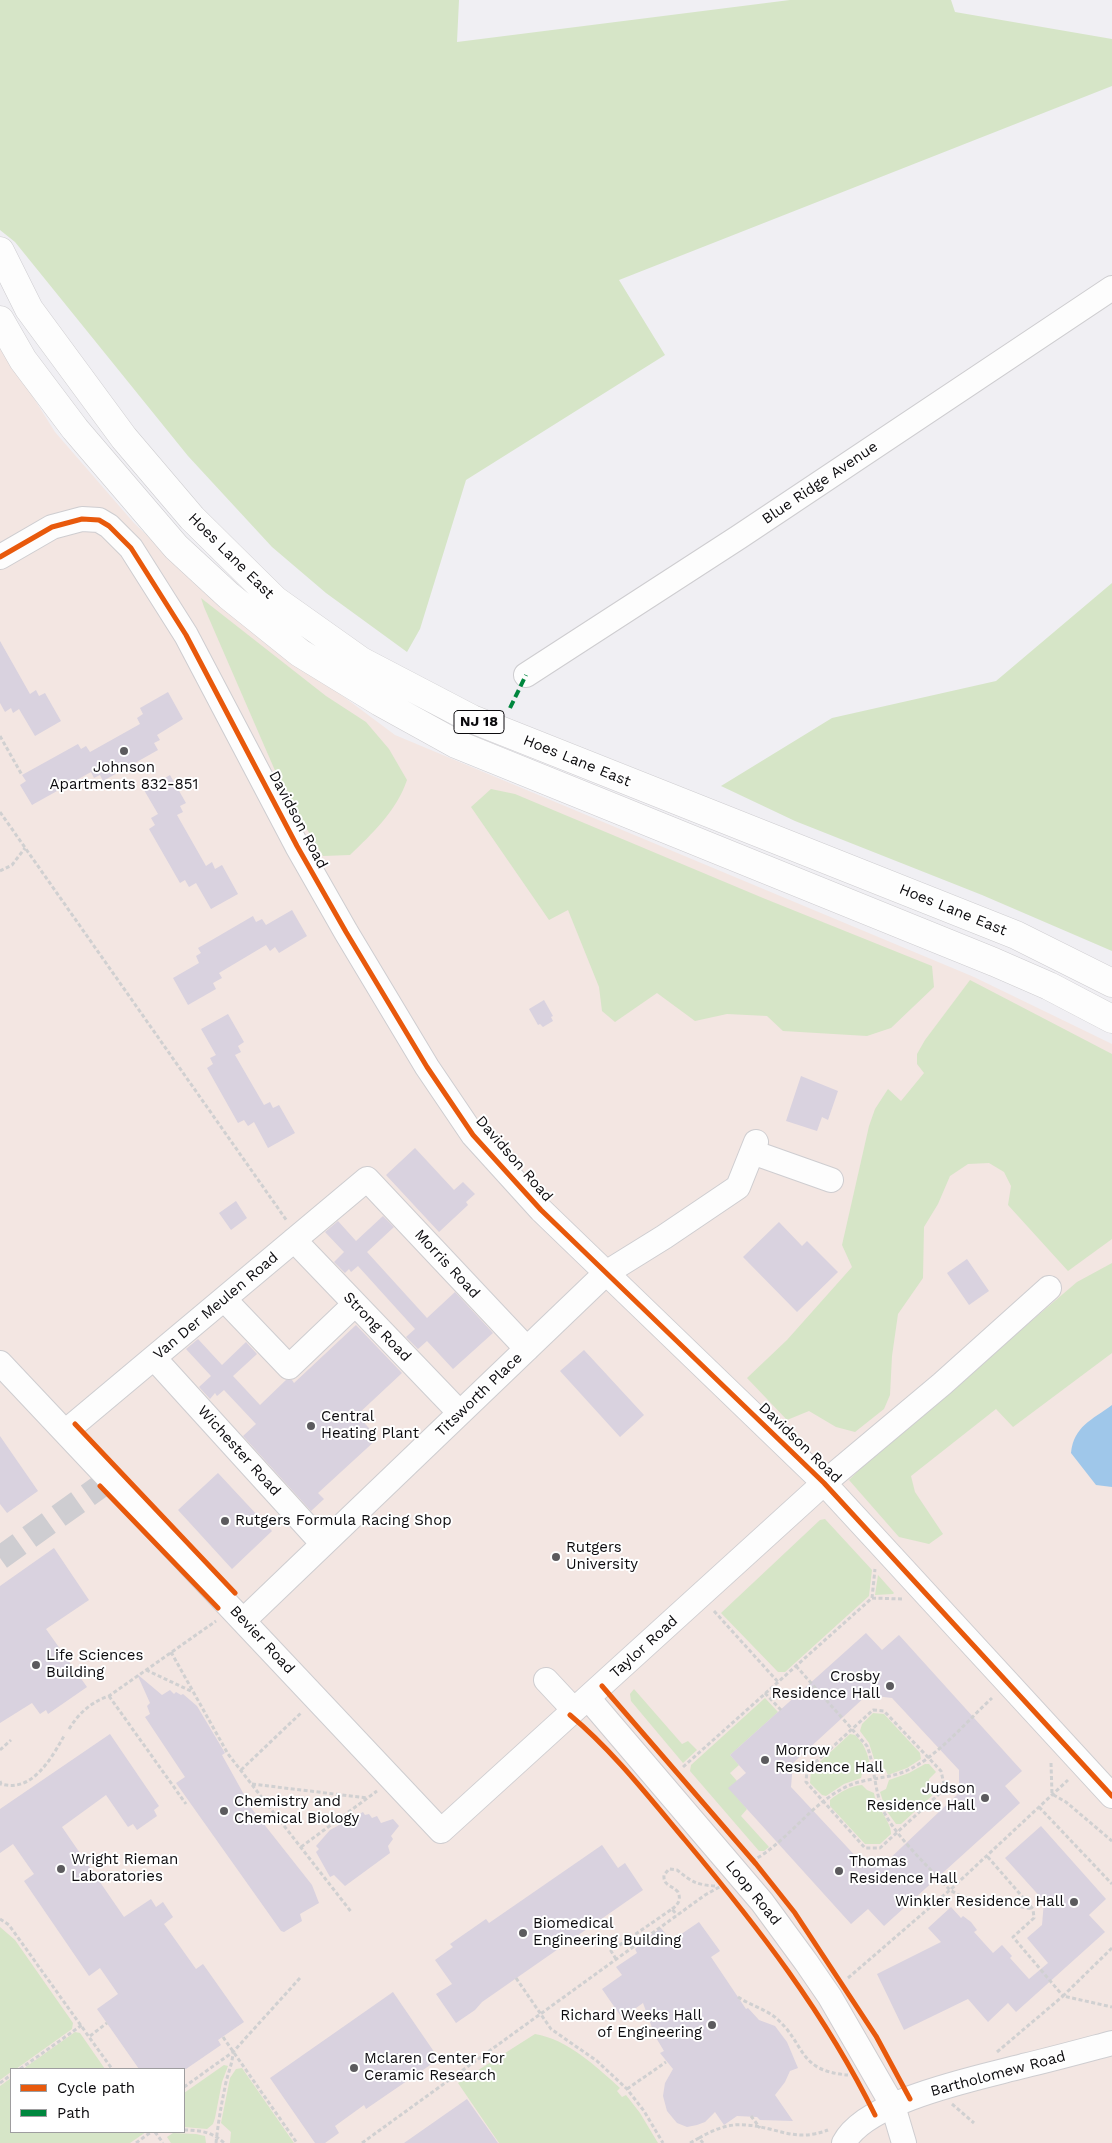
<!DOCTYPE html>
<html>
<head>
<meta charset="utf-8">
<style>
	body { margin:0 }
	#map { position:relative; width:1112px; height:2143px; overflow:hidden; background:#f0eff3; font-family:"Work Sans",sans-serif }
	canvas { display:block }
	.legend { position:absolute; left:10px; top:2068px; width:175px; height:65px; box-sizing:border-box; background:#fff; border:1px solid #9e9d9f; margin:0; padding:6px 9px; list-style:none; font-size:15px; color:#0c0b0e }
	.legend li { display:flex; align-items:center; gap:10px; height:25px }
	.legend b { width:25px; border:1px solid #9e9d9f }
</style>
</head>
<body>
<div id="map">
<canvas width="1112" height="2143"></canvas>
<ul class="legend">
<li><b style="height:6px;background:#e8590c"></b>Cycle path</li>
<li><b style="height:6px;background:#00873e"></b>Path</li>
</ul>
</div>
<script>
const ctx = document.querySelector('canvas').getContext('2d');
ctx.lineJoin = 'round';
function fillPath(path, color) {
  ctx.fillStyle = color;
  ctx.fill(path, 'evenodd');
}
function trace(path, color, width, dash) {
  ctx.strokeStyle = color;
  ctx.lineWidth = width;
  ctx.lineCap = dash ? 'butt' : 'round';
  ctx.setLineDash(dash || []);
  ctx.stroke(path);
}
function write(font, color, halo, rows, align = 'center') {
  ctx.font = font + ' "Work Sans",sans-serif';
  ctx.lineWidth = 4;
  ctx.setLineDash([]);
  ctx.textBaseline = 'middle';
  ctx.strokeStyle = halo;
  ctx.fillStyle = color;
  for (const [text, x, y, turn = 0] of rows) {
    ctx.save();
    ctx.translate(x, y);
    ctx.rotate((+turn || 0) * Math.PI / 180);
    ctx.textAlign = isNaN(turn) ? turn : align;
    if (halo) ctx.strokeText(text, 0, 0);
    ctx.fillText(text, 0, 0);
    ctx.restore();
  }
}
const education = new Path2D(`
	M0 344 55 432 134 523 218 603 395 735 974 977 1112 1044V2143H0ZM11 2069H184V2132H11Z`);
const green = new Path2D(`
	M0 0H459L457 42 790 0H951L955 12 1112 39V86L619 280 665 355 466 480 420 629 407 652 326 593 272 547 188 456 15 242 0 230Z
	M1112 583V951L982 895 795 821 721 786 832 718 996 681Z
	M201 598 326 696 366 722 389 749 407 780C397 810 372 834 350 855L323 856 283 789 204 607Z
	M491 789 515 794 763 898 932 966 934 987 891 1028 867 1036 783 1031 767 1016 727 1014 695 1021 657 993 615 1022 602 1011 599 987 568 910 549 920 471 807Z
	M970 980 1112 1054V1239L1068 1271 1008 1205 1011 1186 1004 1172 989 1163 968 1164 950 1176 938 1204 924 1227 923 1278 898 1314 892 1356 890 1395 884 1409 855 1432 836 1427 809 1411 787 1420 747 1378 787 1340 852 1267 842 1245 869 1126 875 1109 888 1089 901 1101 924 1073 917 1064V1054L925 1040Z
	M1112 1263V1353L1013 1427 996 1409 911 1476 915 1492 943 1534 929 1544 899 1537 849 1480 870 1459 1077 1282Z
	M825 1519 872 1570 869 1596 785 1672H778L721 1613 820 1520Z
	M878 1575 894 1593 893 1594 875 1595Z
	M634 1689 682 1744 688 1741 697 1750 683 1763 631 1701 630 1694Z
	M765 1698 778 1712 730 1755 739 1765 730 1773 737 1781 729 1788 747 1809 741 1816 769 1847 764 1851H759L690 1771 691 1765Z
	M873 1713 884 1714 920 1753 921 1759 907 1768 888 1775 885 1769 876 1765 869 1743 860 1731 862 1724Z
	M850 1734 855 1735C864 1743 868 1754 870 1765L863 1770 861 1778 844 1784 826 1796 822 1795 810 1783 811 1770Z
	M925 1764H929L936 1772 929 1779V1786L935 1793 901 1824H896L886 1810 880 1792 886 1789 889 1780 909 1773Z
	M862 1785 867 1790 874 1793C876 1807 892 1823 891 1834L880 1844H865L830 1806V1800C840 1792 850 1786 862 1785Z
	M0 1927 15 1940 73 2023 72 2029 16 2069H11V2072L0 2080Z
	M75 2032 80 2033 105 2069H23Z
	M535 2034C567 2039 597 2067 620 2088L617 2091 622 2097 626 2095 640 2113 658 2143H499L458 2083Z
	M224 2065 228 2066 222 2082 215 2118 213 2124 207 2129 184 2127V2093Z
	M242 2068 294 2143H230L231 2132 221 2123 230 2078 236 2069Z
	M11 2078V2132H146L130 2143H0V2086Z
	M173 2133 196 2134 205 2136 206 2143H171L167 2137Z`);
const water = new Path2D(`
	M1112 1405V1487L1096 1485 1071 1453C1074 1426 1092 1420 1112 1405Z`);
const building = new Path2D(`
	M0 641 30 694 36 690 39 696 45 693 61 721 35 736 19 709 13 713 11 708 5 712 0 703Z
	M168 692 183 719 157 735 160 740 154 743 158 750 103 781 100 775 94 778 91 772 32 805 20 785 26 781 22 775 78 744 81 749 86 746 90 752 140 724 137 718 143 714 140 708Z
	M170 775 186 803 180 806 183 812 177 815 206 866 212 862 215 869 222 865 238 894 211 909 196 883 189 887 185 880 180 883 149 829 155 825 151 818 158 814 144 790Z
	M292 910 307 936 279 953 275 947 270 951 266 945 219 973 222 978 213 983 216 989 188 1005 173 978 199 963 196 956 201 953 198 948 253 916 256 922 262 919 266 925Z
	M544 1000 553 1016 551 1017 553 1021 543 1027 540 1024 538 1025 529 1009Z
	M228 1014 244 1042 238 1046 241 1052 235 1055 264 1105 270 1102 273 1108 279 1105 295 1133 268 1148 254 1122 248 1126 244 1120 238 1123 207 1068 213 1064 210 1058 216 1055 201 1029Z
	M801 1076 838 1091 828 1120 822 1117 817 1131 786 1121Z
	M415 1148 454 1190 463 1182 475 1194 466 1202 468 1205 439 1232 386 1175Z
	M236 1201 247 1218 231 1230 219 1213Z
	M383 1216 394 1227 367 1252 427 1318 455 1292 493 1333 453 1369 427 1341 418 1349 406 1337 415 1329 358 1266 351 1272 349 1269 345 1273 334 1262 344 1252 325 1232 338 1221 356 1241Z
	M779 1222 802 1246 807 1241 838 1272 797 1312 743 1257Z
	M967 1259 989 1291 969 1305 947 1273Z
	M356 1325 402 1373 357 1415 378 1438 318 1493 324 1499 311 1511 243 1436 256 1424 224 1390 217 1396 215 1393 210 1399 199 1387 211 1376 186 1349 198 1339 222 1365 246 1342 257 1354 233 1376 260 1405 286 1380H292L294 1383Z
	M584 1350 644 1415 620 1437 560 1371Z
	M0 1436 38 1491 7 1513 0 1504Z
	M218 1473 272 1531 232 1569 178 1510Z
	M54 1548 89 1600 46 1629 87 1687 48 1714 46 1710 40 1714 32 1703 0 1723V1586Z
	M866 1633 882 1650 899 1635 1022 1771 1005 1786 1020 1803 884 1926 868 1909 851 1924 728 1788 746 1773 730 1755ZM867 1695 892 1698 959 1770V1793L884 1864 861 1862 791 1787 793 1763Z
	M137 1674 162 1695 170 1690 174 1694 176 1692 181 1695 183 1694 197 1706 225 1753 222 1755 252 1809 312 1885 319 1903 300 1914 302 1921 284 1932 281 1931 176 1783 185 1777 145 1717 150 1714 147 1706 150 1703Z
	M110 1734 159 1806 154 1810 157 1816 137 1830 133 1824 128 1827 106 1795 62 1827 124 1917 151 1899 156 1907 163 1902 173 1917 164 1924 196 1969 203 1964 244 2022 218 2040 221 2045 186 2069H139L97 2009 118 1994 100 1968 89 1976 24 1881 34 1874 13 1844 0 1853V1809Z
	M363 1812 365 1815 369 1814 372 1818 377 1816 381 1823 393 1819 399 1826 391 1836 393 1839 388 1846 390 1853 345 1886 334 1875 330 1877 316 1852 319 1849 316 1846 330 1830Z
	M1041 1826 1106 1899 1089 1915 1105 1932 1016 2012 1008 2003 988 2022 968 1999 904 2030 877 1974 941 1942 928 1928 951 1907 961 1918 963 1916 971 1922 977 1930 974 1932 993 1953 1002 1945 1012 1956 1010 1958 1029 1979 1048 1963 1027 1938 1042 1925 1044 1901 1005 1858Z
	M602 1845 618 1868 625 1863 643 1890 482 2002 475 2010 456 2023 436 1994 452 1984 435 1960 453 1947 450 1944 486 1919 489 1923Z
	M699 1922 720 1951 711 1957 746 2009 748 2008 759 2020 775 2026 787 2042 798 2068 790 2071 785 2082 775 2095 793 2121 760 2120 757 2117 737 2116 724 2125 715 2112 705 2122 697 2125 687 2127 677 2123 667 2111 663 2096 665 2083 673 2069 660 2053 664 2051 655 2036 643 2003 622 2018 602 1989 622 1975 616 1967 637 1953 635 1949 640 1945 639 1943 661 1928 671 1941Z
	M393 1992 439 2059 366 2109 364 2105 335 2126 339 2133 325 2143H315L270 2078Z
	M467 2099 498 2143H404Z`);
const minorTunnel = new Path2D(`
	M0 1558 109 1480`);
const path = new Path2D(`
	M0 736 22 775
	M0 812 287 1221
	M0 871 12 865 25 848
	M872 1598 902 1599
	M714 1611 778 1682
	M171 1652 228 1754 352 1913
	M796 1666 867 1746C874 1764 874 1783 880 1802 888 1830 930 1868 950 1890L962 1897 1033 1909 987 1856
	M146 1670 193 1692
	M765 1693 781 1710
	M109 1696 186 1804
	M873 1710 884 1711 941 1771 944 1784 939 1794 880 1848H865L806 1782 807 1770Z
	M69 1729C79 1713 91 1702 109 1696L216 1621
	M0 1750 11 1740
	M1051 1763 1052 1794 1066 1802 1112 1841
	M683 1767 872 1598 875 1569
	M241 1770 302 1712
	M0 1781 1 1784C32 1793 51 1759 64 1736
	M252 1784 367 1798
	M1039 1807 1112 1884
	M301 1847 377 1791
	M752 1861C786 1843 808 1807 842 1789 862 1777 887 1780 908 1770 937 1757 968 1720 992 1698
	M672 1909C679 1904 681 1899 678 1892 672 1885 663 1886 664 1875L669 1869 677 1870C692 1882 696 1885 717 1886
	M0 1919 9 1925 112 2069
	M1112 1948 1063 1996 1112 2007
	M616 1959 611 1951 672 1909 677 1915
	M516 1978 551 2029 597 2061 627 2089 644 2111 663 2143
	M848 1978 950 1890 1068 1780
	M738 1997C750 2005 765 2009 776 2018 806 2044 797 2071 848 2075
	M90 2036 107 2023
	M223 2037 297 2143
	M997 2052 1063 1996 1013 1937 1034 1918 1033 1909
	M20 2069 82 2025
	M0 2083 11 2075
	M184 2087 233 2052 300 1978
	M627 2089 666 2062
	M952 2104 974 2123
	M751 2116 760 2128
	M184 2130C199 2130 213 2132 224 2143
	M155 2132 163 2143
	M699 2138C713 2130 729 2123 746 2125 777 2127 795 2143 828 2130
	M136 2143 151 2132
	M216 2143C218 2124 221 2106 225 2087 227 2075 232 2066 233 2053
	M362 2143 705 1895 723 1885
	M690 2143 699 2138 703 2143`);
const minor = new Path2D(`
	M0 557 52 527 82 519 99 520 109 526 131 548 186 635 297 846 346 932 427 1067 473 1135 541 1210 824 1483 1112 1796
	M526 675 739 537 1112 288
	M752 1152 831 1180
	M294 1240 460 1413
	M224 1299 289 1367 355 1304
	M154 1358 323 1544
	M0 1363 441 1831 824 1483 942 1384 1049 1288
	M65 1432 367 1179 527 1349
	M244 1620 606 1273 664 1237 738 1187 756 1142
	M546 1680 574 1710
	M588 1698 762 1902 806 1962 830 1997 893 2106 904 2143
	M844 2143C866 2100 978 2078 1023 2066 1053 2059 1082 2051 1112 2043`);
const highway = new Path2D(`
	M0 251 29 309 124 438 192 518 275 600 361 661 472 719 1016 935 1112 983
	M0 320 23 360 75 429 176 547 229 596 300 653 380 702 456 744 994 962 1049 986 1112 1019`);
const quiet = new Path2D(`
	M510 708 526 675`);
const cycleway = new Path2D(`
	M0 557 52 527 82 519 99 520 109 526 131 548 186 635 297 846 346 932 427 1067 473 1135 541 1210 824 1483 1112 1796
	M75 1424 235 1593
	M100 1486 218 1608
	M602 1686 756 1864 795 1913 876 2036 910 2099
	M570 1715C613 1751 648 1796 685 1840 757 1926 825 2013 875 2115`);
const markers = [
	[124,751,5,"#5c5b5e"],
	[311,1426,5,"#5c5b5e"],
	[225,1521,5,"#5c5b5e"],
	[556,1557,5,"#5c5b5e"],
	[36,1665,5,"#5c5b5e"],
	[890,1686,5,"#5c5b5e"],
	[765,1760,5,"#5c5b5e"],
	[985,1798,5,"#5c5b5e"],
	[224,1811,5,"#5c5b5e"],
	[61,1869,5,"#5c5b5e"],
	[839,1871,5,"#5c5b5e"],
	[1074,1902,5,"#5c5b5e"],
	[523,1933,5,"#5c5b5e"],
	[712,2025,5,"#5c5b5e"],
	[354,2068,5,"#5c5b5e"]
];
const shields = [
	[479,722,50]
];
const shieldNames = [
	["NJ 18",479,722]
];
const streetNames = [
	["Blue Ridge Avenue",820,483,-34],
	["Hoes Lane East",231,556,45],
	["Hoes Lane East",577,761,22],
	["Davidson Road",298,820,62],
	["Hoes Lane East",953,910,22],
	["Davidson Road",514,1159,49],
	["Morris Road",447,1264,47],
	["Van Der Meulen Road",216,1306,-40],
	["Strong Road",377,1327,46],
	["Titsworth Place",479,1395,-44],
	["Davidson Road",800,1443,44],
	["Wichester Road",239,1451,48],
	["Bevier Road",262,1640,47],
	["Taylor Road",644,1647,-42],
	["Loop Road",753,1893,51],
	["Bartholomew Road",998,2074,-15]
];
const poiNames = [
	["Johnson",124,768,"center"],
	["Apartments 832-851",124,785,"center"],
	["Central",321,1417],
	["Heating Plant",321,1434],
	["Rutgers Formula Racing Shop",235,1521],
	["Rutgers",566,1548],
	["University",566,1565],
	["Life Sciences",46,1656],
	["Building",46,1673],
	["Crosby",880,1677,"right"],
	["Residence Hall",880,1694,"right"],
	["Morrow",775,1751],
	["Residence Hall",775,1768],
	["Judson",975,1789,"right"],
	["Residence Hall",975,1806,"right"],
	["Chemistry and",234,1802],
	["Chemical Biology",234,1819],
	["Wright Rieman",71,1860],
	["Laboratories",71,1877],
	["Thomas",849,1862],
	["Residence Hall",849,1879],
	["Winkler Residence Hall",1064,1902,"right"],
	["Biomedical",533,1924],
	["Engineering Building",533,1941],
	["Richard Weeks Hall",702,2016,"right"],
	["of Engineering",702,2033,"right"],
	["Mclaren Center For",364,2059],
	["Ceramic Research",364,2076]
];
fillPath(education, '#f3e6e2');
fillPath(green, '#d6e5c7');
fillPath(water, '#9fc7ea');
fillPath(building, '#d9d2df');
trace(minorTunnel, '#cecdd1', 24, [24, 12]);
trace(minor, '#cecdd0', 26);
trace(highway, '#cecdd0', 29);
trace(path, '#d0d0d1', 3, [4, 2.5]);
trace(minor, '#fdfdfd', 24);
trace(highway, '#fdfdfd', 28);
trace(quiet, '#00873e', 4, [8, 4]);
trace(cycleway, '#e8590c', 5);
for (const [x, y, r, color] of markers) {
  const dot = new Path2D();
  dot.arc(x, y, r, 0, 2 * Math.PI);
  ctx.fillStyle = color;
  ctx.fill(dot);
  trace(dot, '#fff', 2);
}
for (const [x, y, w] of shields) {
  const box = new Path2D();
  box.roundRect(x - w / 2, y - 11.5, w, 23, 4);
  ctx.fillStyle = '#fff';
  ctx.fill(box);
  trace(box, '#0c0b0e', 1);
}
write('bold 14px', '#0c0b0e', null, shieldNames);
write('15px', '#0c0b0e', '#fff', streetNames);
write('15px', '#0c0b0e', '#fff', poiNames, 'left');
</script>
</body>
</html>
